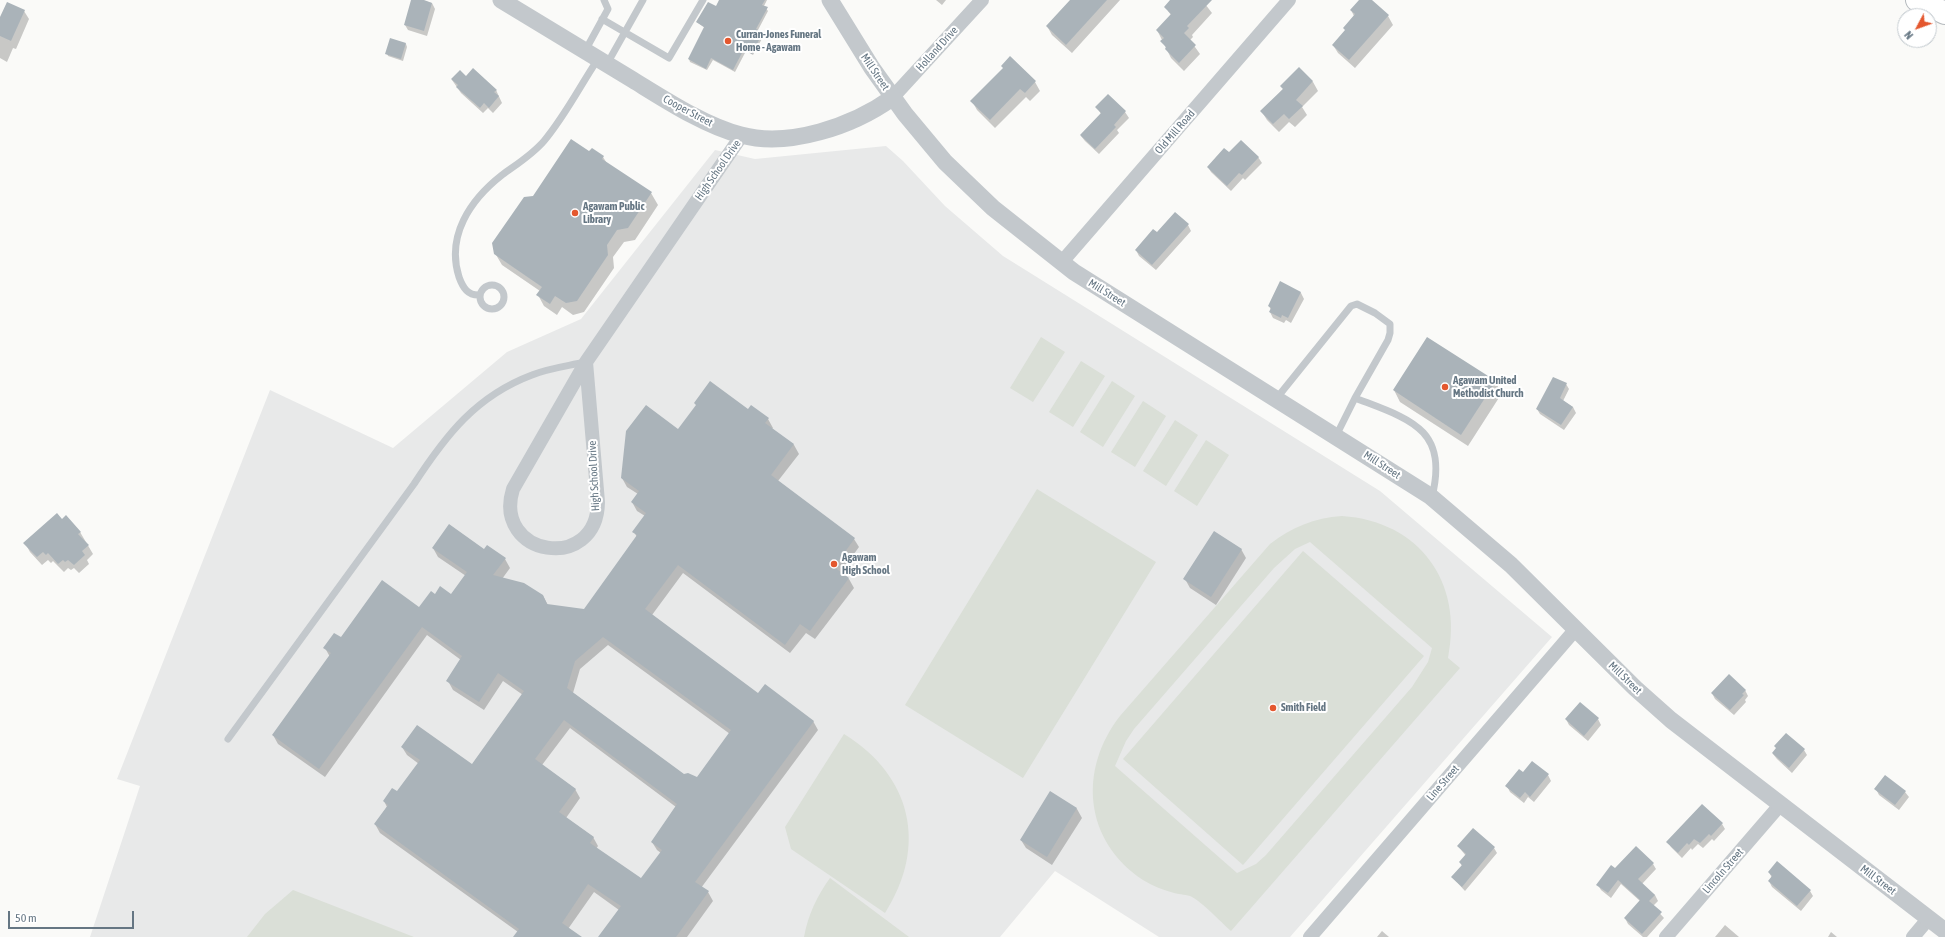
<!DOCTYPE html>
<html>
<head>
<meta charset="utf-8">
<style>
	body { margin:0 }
	#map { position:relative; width:1945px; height:937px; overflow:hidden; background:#fafaf8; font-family:"Asap Condensed",sans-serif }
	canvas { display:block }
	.north { position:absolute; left:1897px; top:8px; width:40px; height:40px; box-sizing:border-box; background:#fff; border:1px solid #c1c8cd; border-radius:50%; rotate:229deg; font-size:11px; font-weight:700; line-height:16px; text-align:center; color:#657683 }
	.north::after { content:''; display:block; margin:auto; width:14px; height:18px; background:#e4572e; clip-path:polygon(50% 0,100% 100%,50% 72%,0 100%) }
	.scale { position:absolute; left:8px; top:911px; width:126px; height:18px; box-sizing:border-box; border:2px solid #657683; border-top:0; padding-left:5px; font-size:12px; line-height:14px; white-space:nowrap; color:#657683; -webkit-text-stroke:3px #fff; paint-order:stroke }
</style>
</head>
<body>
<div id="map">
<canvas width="1945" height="937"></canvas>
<div class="north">N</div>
<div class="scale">50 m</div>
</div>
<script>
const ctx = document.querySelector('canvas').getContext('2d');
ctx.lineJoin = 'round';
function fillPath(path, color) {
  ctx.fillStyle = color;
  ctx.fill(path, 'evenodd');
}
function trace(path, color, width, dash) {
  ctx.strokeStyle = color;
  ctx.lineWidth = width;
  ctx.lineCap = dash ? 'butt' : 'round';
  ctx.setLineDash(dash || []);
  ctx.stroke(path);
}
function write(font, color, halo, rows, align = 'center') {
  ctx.font = font + ' "Asap Condensed",sans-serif';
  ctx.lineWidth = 4;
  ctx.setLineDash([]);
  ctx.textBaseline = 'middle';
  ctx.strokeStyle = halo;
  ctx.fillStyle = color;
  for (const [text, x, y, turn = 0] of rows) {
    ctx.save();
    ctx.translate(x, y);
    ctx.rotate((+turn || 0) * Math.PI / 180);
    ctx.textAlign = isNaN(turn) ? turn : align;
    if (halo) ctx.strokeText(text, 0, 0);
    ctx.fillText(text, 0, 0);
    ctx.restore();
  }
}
const built = new Path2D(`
	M886 146 903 161 945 206 1003 256 1380 491 1552 637 1290 937H1159L1055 871 1000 937H90L140 786 117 779 270 390 393 448 507 352 581 319 715 150 755 159Z`);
const green = new Path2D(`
	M1041 337 1065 352 1033 402 1010 388Z
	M1081 361 1105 376 1073 427 1049 412Z
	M1112 381 1135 396 1103 447 1080 432Z
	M1143 401 1166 416 1135 467 1111 452Z
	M1175 420 1198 435 1166 486 1143 471Z
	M1206 440 1229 455 1197 506 1174 491Z
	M1037 489 1156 562 1023 778 905 705Z
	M1342 516C1419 521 1464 582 1448 658L1460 668 1231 931C1220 921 1203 903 1192 897 1187 894 1180 895 1174 893 1163 890 1153 886 1143 880 1084 841 1078 770 1120 716L1270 544C1292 527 1314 518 1342 516ZM1310 542 1432 648 1428 662 1412 687 1266 855 1256 864 1237 873 1115 766 1126 741 1134 729 1274 568 1295 549Z
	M1303 551 1424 656 1243 865 1123 759Z
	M844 734C912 776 928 846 885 913L791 849 785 827Z
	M830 878 909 937H804C808 915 817 896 830 878Z
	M293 890 414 937H247L265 914Z`);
const shadow = new Path2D(`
	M413 0H421L432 3 435 9 427 36 408 30 405 25Z
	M721 0H767L764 6 768 11 758 30 764 35 753 55 746 51 735 72 713 60 707 70 690 62 689 59 705 28 697 22 717 8Z
	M936 0H946L942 5Z
	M1071 0H1120L1072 53 1052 35 1047 26Z
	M1178 0H1202L1212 13 1192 35 1193 37 1190 40 1200 54 1184 71 1171 58 1157 30 1171 15 1168 11Z
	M1360 0H1370L1388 16 1393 25 1355 68 1338 53 1333 45 1346 31 1354 16 1351 10Z
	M24 11 29 19 16 49 13 48 7 62 0 58V17Z
	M391 40 406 44 407 47 403 61 388 56 387 53Z
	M1010 58 1035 82 1040 91 1030 101 1026 97 995 128 977 110 972 101 1004 69Z
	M1299 69 1313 82 1318 91 1302 107 1307 115 1295 127 1289 122 1279 132 1267 120 1262 112 1283 89Z
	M466 77 496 90 502 103 493 113 488 108 483 113 461 93 452 80Z
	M1108 95 1125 112 1129 118 1117 130 1119 133 1099 154 1085 141 1081 136 1101 114 1097 107Z
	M590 153 603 157 608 165 651 193 658 205 635 240 624 242 613 257 614 268 584 312 573 315 562 307 557 315 544 306 538 295 540 291 502 265 495 253 534 197Z
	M1229 154 1258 157 1262 163 1245 180 1243 178 1231 191 1211 172 1208 167Z
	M1175 214 1188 225 1191 231 1156 270 1139 256 1136 250 1158 234Z
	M1281 283 1301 293 1304 299 1291 323 1286 320 1284 323 1273 318 1270 312 1271 310 1269 306Z
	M1495 382 1502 393 1468 446 1400 402 1394 390Z
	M1566 384 1569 389 1563 401 1573 407 1576 413 1564 430 1540 414 1537 409Z
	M695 403 748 410 768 419 773 428 772 429 794 445 799 454 778 481 854 539 859 547 840 573 849 579 854 588 815 639 806 633 790 653 683 573 652 615 758 695 813 721 818 730 701 888 708 892 713 901 687 937H599L619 910 594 892 568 929 580 937H516L518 932 380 833 375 824 387 807 384 801 398 793 419 764 407 755 402 747 472 765 523 695 503 681 484 710 453 690 448 681 461 660 427 635 325 777 278 744 273 735 330 657 325 648 341 638 419 609 435 595 452 596 466 576 438 557 433 548 484 550 505 559 510 568 502 579 543 596 548 605 585 610 637 537 634 532 645 516 637 511 632 502 638 494 627 487 622 478 678 430 697 406ZM608 645 730 734 697 778 684 775 573 693 580 669ZM570 728 676 807 652 842 657 850 661 853 641 880 596 849 598 846 593 837 566 818 580 798 575 789 542 765Z
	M62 520 80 532 93 554 87 560 89 564 79 573 74 568 71 570 68 568 64 572 53 561 51 563 48 560 42 565 30 552 25 543Z
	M1241 549 1246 558 1216 605 1190 588 1185 579Z
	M1745 690 1748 696 1745 700 1746 702 1734 715 1715 699 1712 693Z
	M1566 719H1598L1601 725 1588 741 1569 725Z
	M1804 750 1807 755 1792 773 1777 759 1773 754Z
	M1523 773 1548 775 1551 781 1534 802 1528 797 1524 803 1510 792 1507 786Z
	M1876 789 1905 792 1909 797 1899 810 1879 795Z
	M1050 793 1077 809 1082 818 1052 865 1026 848 1021 840Z
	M1722 824 1725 829 1714 841 1712 839 1703 848 1698 844 1692 850 1691 848 1682 858 1671 847 1668 842Z
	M1473 829 1494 848 1497 853 1465 891 1452 877 1462 866 1460 862 1466 856 1458 846Z
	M1653 864 1656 869 1642 884 1655 895 1658 901 1653 906 1664 918 1647 937H1643L1628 924 1625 918 1640 901 1621 884 1611 898 1601 890 1598 885 1615 870Z
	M1769 872 1810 891 1813 896 1801 911 1772 887 1769 881 1772 878Z
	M1725 925 1739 937H1715Z
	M1382 931 1389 937H1377Z
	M1831 932 1837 937H1828Z`);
const building = new Path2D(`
	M411 0H424L432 3 424 31 404 25Z
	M719 0H765L762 5 768 7 756 29 763 32 752 54 744 49 733 70 711 58 706 69 688 59 704 27 696 22 708 2 716 6Z
	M1070 0H1107L1066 45 1046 26Z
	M1170 0H1212L1187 26 1189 28 1184 33 1196 45 1179 63 1165 49 1166 47 1160 41 1164 38 1156 30 1171 14 1164 7Z
	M1359 0H1372L1389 15 1349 60 1332 45 1345 30 1343 28 1355 14 1350 10Z
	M7 2 25 10 11 41 0 36V17Z
	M390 38 406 43 401 59 385 54Z
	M1010 56 1036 81 1025 93 1020 89 990 120 970 101 1003 68 1001 66Z
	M1299 67 1313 81 1296 100 1303 106 1289 119 1284 114 1273 124 1260 111 1283 89 1280 86Z
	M473 68 497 90 494 92 499 96 489 108 484 103 480 108 456 87 458 85 451 79 460 70 466 76Z
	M1108 94 1126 111 1114 125 1116 127 1095 149 1080 135 1101 113 1095 107Z
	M571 139 589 151 592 148 604 156 602 159 652 192 628 228 617 230 607 245 608 255 577 301 566 303 555 296 550 304 536 295 542 287 494 254 492 243 524 197 533 196Z
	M1241 140 1259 157 1242 175 1239 173 1227 186 1207 167 1224 148 1229 152Z
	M1175 212 1189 224 1152 265 1135 250 1153 229 1157 232Z
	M1280 281 1301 292 1288 318 1282 315 1281 318 1269 312 1271 308 1268 306Z
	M1427 337 1496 381 1461 435 1393 390Z
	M1553 377 1567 383 1560 398 1573 407 1561 425 1536 409Z
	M710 381 748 409 751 405 769 418 765 423 794 444 771 475 855 538 834 567 849 578 810 631 800 624 785 645 678 565 645 609 758 693 765 684 814 721 695 882 709 891 676 937H598L621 906 588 884 562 923 582 937H513L519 929 374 824 388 805 383 801 392 788 397 791 420 760 401 747 417 725 472 764 524 691 498 673 479 702 446 681 462 656 422 627 319 769 272 735 331 653 323 648 334 633 341 637 382 580 419 607 431 591 435 594 440 586 451 594 467 572 432 548 449 524 484 549 487 545 506 558 493 575 524 583 543 595 547 604 584 609 637 535 632 532 646 513 631 502 639 491 621 478 626 431 646 405 678 429 696 405 694 403ZM603 637 731 730 697 777 688 773 684 774 567 688 575 661ZM564 720 677 804 651 842 662 850 641 878 590 843 594 837 559 812 576 789 535 759Z
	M57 513 62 519 66 515 81 532 78 534 89 545 82 551 85 555 74 565 68 560 65 562 63 560 58 564 48 553 46 555 43 552 37 557 23 543Z
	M1214 531 1242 549 1211 597 1183 579Z
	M1729 674 1746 690 1742 694 1744 695 1730 710 1711 693Z
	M1580 702 1599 718 1584 736 1565 719Z
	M1786 733 1805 749 1789 768 1772 753 1776 748 1774 746Z
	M1532 761 1549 774 1530 797 1525 792 1520 798 1505 786 1519 769 1523 772Z
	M1885 775 1906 791 1895 805 1874 789Z
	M1050 791 1077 808 1047 857 1020 840Z
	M1702 804 1723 823 1711 836 1709 834 1700 843 1694 839 1689 845 1687 843 1678 853 1666 842Z
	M1473 828 1495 847 1462 887 1451 877 1462 865 1459 862 1466 854 1457 846Z
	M1636 846 1654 863 1638 879 1655 895 1649 901 1662 912 1642 934 1624 918 1640 900 1618 880 1608 893 1596 885 1611 865 1615 868Z
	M1777 861 1811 890 1797 906 1768 881 1772 876 1768 872Z`);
const service = new Path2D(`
	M602 19 669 58 703 0
	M585 51 608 9 604 0
	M607 64 643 0
	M480 297a12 12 0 1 1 24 0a12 12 0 1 1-24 0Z
	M480 295C468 296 463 288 459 277 446 236 470 200 502 175 517 164 532 155 544 141 565 116 580 86 598 59
	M1276 399 1351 306 1357 304 1375 313 1390 324V333L1388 340 1355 398C1409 419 1449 428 1432 497
	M1336 436 1355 398
	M228 739 414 484C446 435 476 396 532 375 549 368 568 366 585 362`);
const minor = new Path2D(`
	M892 98 982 0
	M1061 263 1289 0
	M586 362 598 502C597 574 492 556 513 489L586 362 742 135
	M1310 937 1575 630
	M1666 937 1780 805
	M1913 937 1929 918`);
const tertiary = new Path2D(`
	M501 0C545 27 589 53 633 80 664 99 705 126 741 135 789 148 853 126 892 98
	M830 0 872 68 905 114 945 162 993 208 1074 272 1430 496 1511 565 1635 688 1671 720 1945 931`);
const motorway = new Path2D(`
	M1917 0 1945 13`);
const markers = [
	[728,41,4,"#e4572e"],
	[575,213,4,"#e4572e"],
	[1445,387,4,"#e4572e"],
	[834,564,4,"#e4572e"],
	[1273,708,4,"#e4572e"]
];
const poiNames = [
	["Curran-Jones Funeral",736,35],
	["Home - Agawam",736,48],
	["Agawam Public",583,207],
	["Library",583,220],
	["Agawam United",1453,381],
	["Methodist Church",1453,394],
	["Agawam",842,558],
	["High School",842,571],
	["Smith Field",1281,708]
];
const streetNames = [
	["Holland Drive",937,49,-48],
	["Mill Street",875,72,56],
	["Cooper Street",688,111,28],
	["Old Mill Road",1175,132,-49],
	["High School Drive",718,170,-55],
	["Mill Street",1107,293,32],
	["Mill Street",1382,465,33],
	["High School Drive",594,476,-93],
	["Mill Street",1625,678,44],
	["Line Street",1443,783,-49],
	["Lincoln Street",1723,871,-49],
	["Mill Street",1878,880,37]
];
fillPath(built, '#e8e9e9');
fillPath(green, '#dadfd7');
fillPath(shadow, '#0003');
fillPath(building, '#aab3b9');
trace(motorway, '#b4b9bd', 24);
trace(service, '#c3c8cc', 7);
trace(minor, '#c3c8cc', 14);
trace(tertiary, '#c3c8cc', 17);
trace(motorway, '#fff', 22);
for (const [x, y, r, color] of markers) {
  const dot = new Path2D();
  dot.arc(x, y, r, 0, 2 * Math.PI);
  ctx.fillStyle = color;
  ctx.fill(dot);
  trace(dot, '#fff', 1.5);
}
write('bold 11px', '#657683', '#fff', poiNames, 'left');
write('11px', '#657683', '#fff', streetNames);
</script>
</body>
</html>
